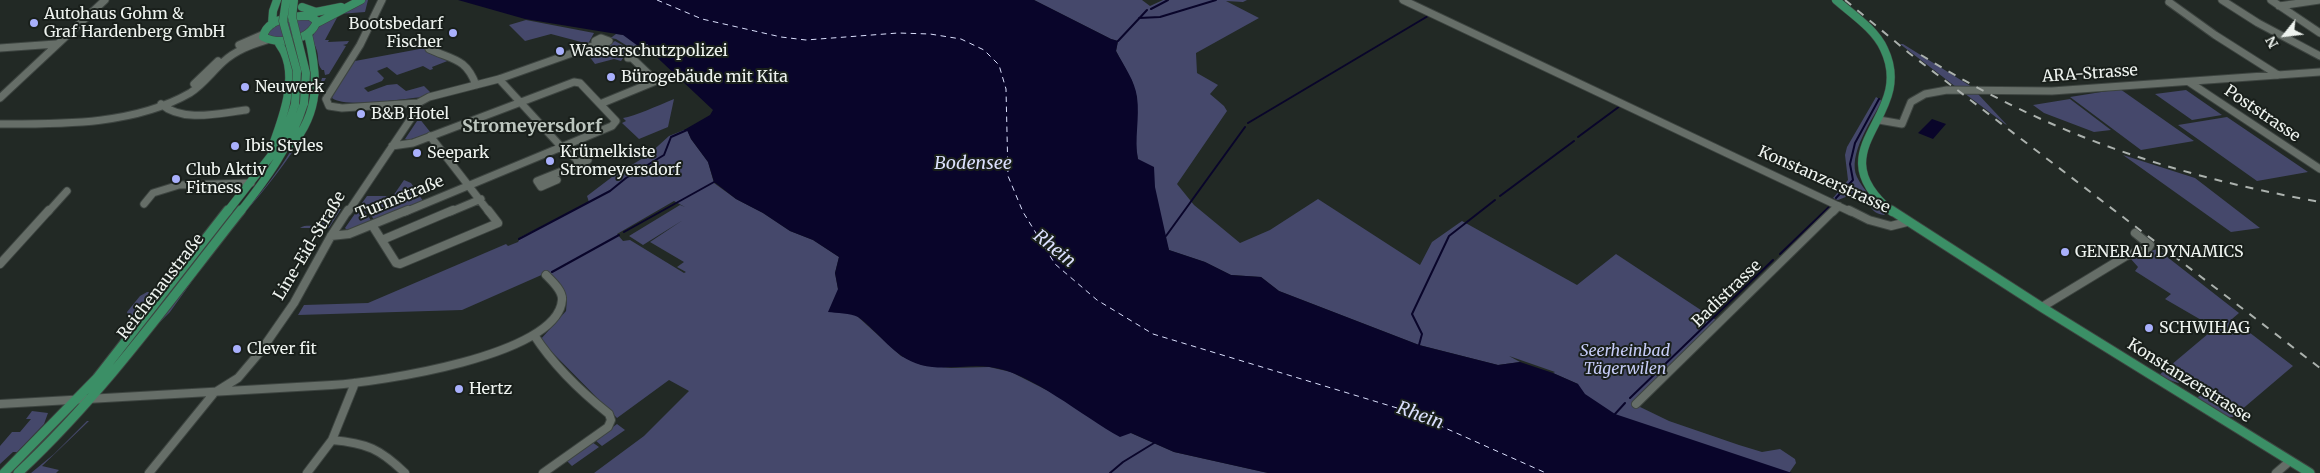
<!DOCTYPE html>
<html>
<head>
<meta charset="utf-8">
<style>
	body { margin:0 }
	#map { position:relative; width:2320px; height:473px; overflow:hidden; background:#222925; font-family:Merriweather,serif }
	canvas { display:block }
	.north { position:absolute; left:2260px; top:10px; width:50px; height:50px; -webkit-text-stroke:4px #191f1b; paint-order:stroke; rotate:241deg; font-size:14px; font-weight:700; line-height:20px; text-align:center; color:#eef3ef }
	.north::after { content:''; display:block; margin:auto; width:18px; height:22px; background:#eef3ef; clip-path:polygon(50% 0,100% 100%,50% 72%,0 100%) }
</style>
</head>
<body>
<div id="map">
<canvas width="2320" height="473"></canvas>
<div class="north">N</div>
</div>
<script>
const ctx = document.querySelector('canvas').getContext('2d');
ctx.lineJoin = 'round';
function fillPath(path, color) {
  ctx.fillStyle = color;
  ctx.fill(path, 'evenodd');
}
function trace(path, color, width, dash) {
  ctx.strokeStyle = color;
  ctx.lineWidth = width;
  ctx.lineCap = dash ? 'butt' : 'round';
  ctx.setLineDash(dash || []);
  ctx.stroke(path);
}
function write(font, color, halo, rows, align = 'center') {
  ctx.font = font + ' Merriweather,serif';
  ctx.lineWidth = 4;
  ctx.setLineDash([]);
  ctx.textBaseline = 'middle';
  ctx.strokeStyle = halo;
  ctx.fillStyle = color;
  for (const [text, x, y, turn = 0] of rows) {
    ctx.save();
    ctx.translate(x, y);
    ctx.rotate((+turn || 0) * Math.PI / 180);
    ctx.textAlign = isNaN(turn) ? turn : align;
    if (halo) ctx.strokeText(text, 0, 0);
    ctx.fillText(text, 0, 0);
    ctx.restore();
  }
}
const green = new Path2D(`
	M364 0H368L365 12 339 14 325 40H329L328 42 349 41 347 44 343 45 346 46 329 74 325 75 324 70H322C317 64 319 59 317 51 316 47 312 41 313 36 314 24 354 5 364 0Z
	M1034 0H1142L1150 6 1163 0H1247L1243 2 1226 1 1259 18 1196 53 1197 73 1218 85 1210 94 1224 106 1227 111 1177 184 1194 205 1240 243 1270 230 1318 199 1420 265 1432 242 1462 221 1577 285 1616 254 1719 322 1636 405 1669 421 1739 445 1762 452 1780 449 1795 459 1796 463 1789 473H1738L1579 400 1578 384 1553 373 1555 372 1509 356 1520 362 1498 365 1419 345 1279 291 1261 277 1231 275 1205 262 1169 250 1138 160 1135 143 1137 98 1132 81 1116 51 1118 41 1111 39Z
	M306 18 312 21 313 24C300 39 285 40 267 35L268 30 278 23Z
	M526 20 594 33 588 44 585 43 551 34 525 41 509 25Z
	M616 34 625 35 632 41 648 44 647 48 631 54 629 47 616 39 605 37H612Z
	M615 41 626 47 628 51 621 61 614 59 595 64 589 56 610 48 608 46Z
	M1900 44H1903L1972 87H1956Z
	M425 48 431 54 450 60 432 67 433 69 430 70 423 66 397 75 387 67 377 71 384 78 382 81 364 88 368 92 387 85 397 84 406 91 424 86 432 94 424 97C405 98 346 109 332 98L336 87 355 61Z
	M322 78H326C316 94 316 114 306 131 287 162 265 190 241 217 216 247 193 280 170 312L158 324 239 217C267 189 298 145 314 108 318 99 319 87 322 78Z
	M2120 89 2194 141 2141 150 2070 97Z
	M2186 90 2222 115 2192 120 2155 94Z
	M1964 93 1978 94 2007 125 2005 124Z
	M1876 97 1882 101C1872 120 1847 155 1857 177 1863 190 1876 202 1886 213L1884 215C1870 213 1871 205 1865 195L1856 193 1838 200 1833 198 1848 180 1845 155 1847 147Z
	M674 99 668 127 639 139 622 123 626 121 623 118C635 116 657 106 674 99Z
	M2070 99 2111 130 2094 132 2044 113 2033 105Z
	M2227 117 2308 172 2257 181 2178 125Z
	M419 118 431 133 408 140 405 139Z
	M684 130H687L691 139 708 162 714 183 736 199 763 213 790 231 813 240 839 257 835 273 838 289 857 316 901 356 922 365 951 368 989 367 1011 372 1131 433 1174 452 1268 473H594L644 436 689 391 669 380 617 418 540 340 566 311 567 298 546 273 462 310 298 315 304 305 368 303 506 244 508 246 518 242 521 237 589 202 587 196 612 177 648 155 669 136ZM674 201 685 207 680 205 629 236 643 245 683 220 650 242 684 262 677 267 686 272 684 273 630 240 623 241 617 234Z
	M2123 155 2195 178 2260 228 2231 232Z
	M404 180 411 183 423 201 375 221 362 203 367 196H393Z
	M361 205 372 222 347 230 345 228Z
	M329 209H341L329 228H300C307 223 315 229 321 222V216Z
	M2157 249 2239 313 2232 319 2293 366 2233 417H2225L2199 401 2198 397 2211 389 2190 376 2178 383 2158 376 2215 328 2165 299 2171 294 2135 271 2138 267 2130 258Z
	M147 292H155L135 315H128L127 312 140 296Z
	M32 411 48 413 44 424 17 452H13L0 464V446L12 432H20L31 419H26Z
	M87 421H89L42 466 59 470 56 473H31L54 454Z
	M617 424 625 430 602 446 595 440Z
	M592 442 599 447 572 466 566 460Z`);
const water = new Path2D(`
	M458 0H1034L1111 39 1118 41 1116 51C1124 66 1135 81 1137 97 1140 118 1134 139 1138 159L1154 167 1155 187 1169 250 1205 262 1231 275 1261 277 1279 291 1419 345 1498 365 1520 362 1553 373 1578 384 1585 394 1615 414 1792 473H1268L1174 452 1131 433 1120 437C1083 417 1031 372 990 367 967 364 944 371 921 365 893 357 880 333 858 317 851 313 836 313 828 312L838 289 835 273 839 257 813 240 790 231 763 213 736 199 714 182 708 162 691 139 687 130H684L710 115 713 110 647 48 648 44 638 46 623 35 525 19Z
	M1932 119 1946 124 1933 139 1918 133Z`);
const stream = new Path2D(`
	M1151 9 1168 0
	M1139 18 1160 17 1216 0
	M1118 41 1147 10
	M1248 123 1428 16
	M1578 137 1620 106
	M1500 196 1574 141
	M1836 198 1853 180 1850 164 1855 143 1879 99
	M624 232 714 182
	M1166 236 1245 127
	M519 239 610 191 626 178 664 155 671 137 687 130
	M1780 254 1829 207
	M552 272 619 235
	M1419 345 1422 334 1412 314 1449 236 1495 200
	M1630 398 1773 260
	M1615 414 1625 403
	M1110 473 1123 462 1154 443`);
const ferry = new Path2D(`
	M657 0 702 19 781 37 806 40 898 33 930 34 961 39 984 50 999 65 1006 89 1008 176 1023 212 1055 264 1097 300 1153 334 1407 411 1546 473`);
const minorFar1 = new Path2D(`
	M1403 0 1851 212
	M2222 0 2258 23 2320 56
	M2271 0 2320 33
	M2169 2 2215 35 2278 75
	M2279 6 2320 0
	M601 38 609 41 603 45H595V41Z
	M239 45 262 35
	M0 48 56 44
	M429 49C453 60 466 58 476 85
	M499 79 565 151 577 159
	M2189 82 2320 169
	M194 84 218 61
	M0 98 105 0
	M326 99 329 106 342 108 418 103 429 97 499 79 595 45
	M326 99 360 45 382 0
	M161 104C183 123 220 113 246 110
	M600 104 656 81 632 58H628
	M1879 120 1902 124 1911 102 1925 94 1947 90 2052 91 2320 72
	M0 124C62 124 134 125 190 93 203 85 212 72 223 62 236 50 251 45 267 40
	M430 136 489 212
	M392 146 413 143 574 82 580 83 616 121 612 126 405 212
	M577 159 584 156 588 160 577 165
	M552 175 557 180 541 187 537 181Z
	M552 175 577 165V159
	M144 204 153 193 179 185 251 183
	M48 212 67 191
	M348 212 416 111 418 103
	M450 212 481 199
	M1833 212 1839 206`);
const minor = new Path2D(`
	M1849 210 1869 220 1891 226 1907 222
	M372 225 396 263 400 264 498 223 488 210
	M331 236 349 234 408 210
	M382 240 453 210
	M0 264 49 210
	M2042 307 2126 256 2148 248 2150 245 2135 233
	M534 335C554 366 580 391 609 414L611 420 608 427 543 473
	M0 404 332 385C377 382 558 356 562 300 563 291 552 281 546 275
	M1636 404 1834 210
	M332 440C367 443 380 449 405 473
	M149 473 214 393 238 378 260 352 294 303 331 236 348 210
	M307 473 332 440 355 383
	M2276 473 2290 461`);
const majorFar1 = new Path2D(`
	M1836 0C1852 14 1875 29 1884 49 1917 118 1814 147 1892 212
	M302 7 316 12 341 7
	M301 16H310L317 21C310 41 280 45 263 37 266 21 287 17 301 16Z
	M317 23 361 0
	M272 24 273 11 277 0
	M291 146C321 111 318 76 308 34
	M271 150C281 122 298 81 284 52 282 48 280 46 278 42
	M227 212 277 148 286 131 295 104
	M240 212C267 178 291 145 304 103`);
const major = new Path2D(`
	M1891 210 2043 308 2310 473
	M4 473 97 378 228 210
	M18 473C103 394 169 301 241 210`);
const rail = new Path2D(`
	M1845 0 1909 53 2320 368
	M1921 55C2051 135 2171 175 2320 202`);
const majorBridge = new Path2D(`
	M286 0 283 21 297 71 295 104
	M294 0 292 17 306 73 304 103`);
const markers = [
	[34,23,5,"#a9b0fc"],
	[453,33,5,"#a9b0fc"],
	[560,51,5,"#a9b0fc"],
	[611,77,5,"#a9b0fc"],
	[245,87,5,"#a9b0fc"],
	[361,114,5,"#a9b0fc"],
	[235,146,5,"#a9b0fc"],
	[417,153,5,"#a9b0fc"],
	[550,161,5,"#a9b0fc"],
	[176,179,5,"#a9b0fc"],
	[2065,252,5,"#a9b0fc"],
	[2149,328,5,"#a9b0fc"],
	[237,349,5,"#a9b0fc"],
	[459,389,5,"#a9b0fc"]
];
const poiNames = [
	["Autohaus Gohm &",44,14],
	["Graf Hardenberg GmbH",44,32],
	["Bootsbedarf",443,24,"right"],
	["Fischer",443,42,"right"],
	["Wasserschutzpolizei",570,51],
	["Bürogebäude mit Kita",621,77],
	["Neuwerk",255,87],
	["B&B Hotel",371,114],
	["Ibis Styles",245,146],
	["Krümelkiste",560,152],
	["Stromeyersdorf",560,170],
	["Seepark",427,153],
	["Club Aktiv",186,170],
	["Fitness",186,188],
	["GENERAL DYNAMICS",2075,252],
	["SCHWIHAG",2159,328],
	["Clever fit",247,349],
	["Hertz",469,389]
];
const streetNames = [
	["ARA-Strasse",2090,74,-4],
	["Poststrasse",2262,114,34],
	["Konstanzerstrasse",1824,180,24],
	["Turmstraße",400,198,-22],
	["Line-Eid-Straße",310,246,-59],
	["Reichenaustraße",161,287,-52],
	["Badistrasse",1727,294,-44],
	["Konstanzerstrasse",2189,381,32]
];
const parkNames = [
	["Seerheinbad",1625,351],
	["Tägerwilen",1625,369]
];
const neighbourhoodNames = [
	["Stromeyersdorf",532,127]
];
const waterNames = [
	["Bodensee",973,164],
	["Rhein",1054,249,39],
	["Rhein",1420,416,20]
];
fillPath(green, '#45486b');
fillPath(water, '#09052a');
trace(stream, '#09052a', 2);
trace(ferry, '#dadffc', 1, [5.5, 4.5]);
trace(minorFar1, '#3d4440', 9);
trace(minor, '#3d4440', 10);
trace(majorFar1, '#3d4440', 9);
trace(major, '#3d4440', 11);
trace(minorFar1, '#666e68', 7);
trace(minor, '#666e68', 8);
trace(majorFar1, '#3b8f66', 8);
trace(major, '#3b8f66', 9);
trace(rail, '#abb1ad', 2, [8, 8]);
trace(majorBridge, '#3d4440', 9, []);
trace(majorBridge, '#3b8f66', 8);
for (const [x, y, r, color] of markers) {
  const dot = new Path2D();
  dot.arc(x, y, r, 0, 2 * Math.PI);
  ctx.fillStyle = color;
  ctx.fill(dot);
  trace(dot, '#191f1b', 2);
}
write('16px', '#eef3ef', '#191f1b', poiNames, 'left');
write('16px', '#eef3ef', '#191f1b', streetNames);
write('italic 16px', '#c6ccf7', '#191f1b', parkNames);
write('bold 18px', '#bdc6bf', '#191f1b', neighbourhoodNames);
write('italic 18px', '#dadffc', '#191f1b', waterNames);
</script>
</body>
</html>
